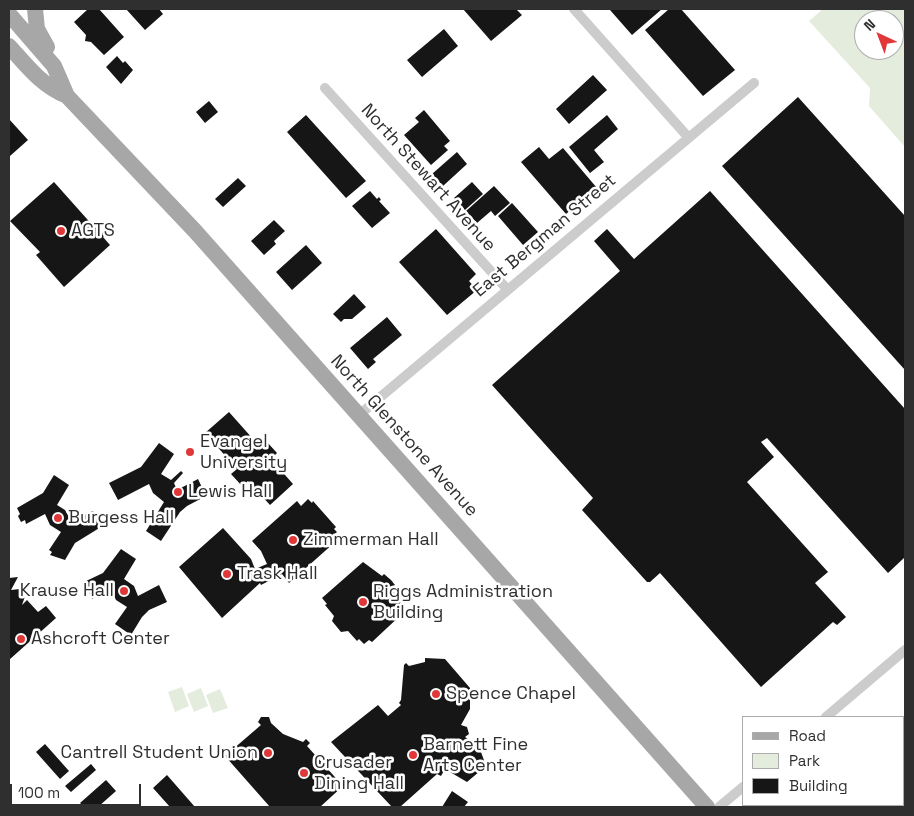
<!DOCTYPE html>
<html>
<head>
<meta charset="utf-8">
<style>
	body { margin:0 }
	#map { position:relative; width:914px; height:816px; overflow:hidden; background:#fff; font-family:"Space Grotesk",sans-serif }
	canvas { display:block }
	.frame { position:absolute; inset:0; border:10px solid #2f2f2f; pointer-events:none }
	.legend { position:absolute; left:742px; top:716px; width:162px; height:90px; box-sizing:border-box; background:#fff; border:1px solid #acacac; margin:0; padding:6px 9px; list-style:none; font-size:15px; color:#2f2f2f }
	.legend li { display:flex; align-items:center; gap:10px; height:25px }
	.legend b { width:25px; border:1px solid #acacac }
	.north { position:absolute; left:854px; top:10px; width:50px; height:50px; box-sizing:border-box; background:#fff; border:1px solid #acacac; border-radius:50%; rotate:317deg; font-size:14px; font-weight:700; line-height:20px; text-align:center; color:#2f2f2f }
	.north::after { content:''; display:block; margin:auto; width:18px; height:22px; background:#e03738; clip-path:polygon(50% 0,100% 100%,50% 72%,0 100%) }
	.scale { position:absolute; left:10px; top:784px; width:131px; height:22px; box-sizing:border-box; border:2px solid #2f2f2f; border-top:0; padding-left:6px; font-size:15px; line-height:18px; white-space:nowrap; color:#2f2f2f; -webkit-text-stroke:4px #fff; paint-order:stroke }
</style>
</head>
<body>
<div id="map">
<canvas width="914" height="816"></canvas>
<div class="frame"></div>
<ul class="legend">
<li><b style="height:6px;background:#a7a7a7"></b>Road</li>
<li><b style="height:14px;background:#e4ecdd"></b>Park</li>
<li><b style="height:14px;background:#161616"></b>Building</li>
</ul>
<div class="north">N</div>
<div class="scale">100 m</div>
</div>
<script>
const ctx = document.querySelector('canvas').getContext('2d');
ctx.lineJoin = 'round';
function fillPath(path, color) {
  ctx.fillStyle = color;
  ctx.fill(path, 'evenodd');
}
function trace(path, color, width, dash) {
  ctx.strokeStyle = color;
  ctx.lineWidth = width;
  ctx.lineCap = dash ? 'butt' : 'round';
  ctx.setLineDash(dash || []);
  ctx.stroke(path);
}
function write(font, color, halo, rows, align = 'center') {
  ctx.font = font + ' "Space Grotesk",sans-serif';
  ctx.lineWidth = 5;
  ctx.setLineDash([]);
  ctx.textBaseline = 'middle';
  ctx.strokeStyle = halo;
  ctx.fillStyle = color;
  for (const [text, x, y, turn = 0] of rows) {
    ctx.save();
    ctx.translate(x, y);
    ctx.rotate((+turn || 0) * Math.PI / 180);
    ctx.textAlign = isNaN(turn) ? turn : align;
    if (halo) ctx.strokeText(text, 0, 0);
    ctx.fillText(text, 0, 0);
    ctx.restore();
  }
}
const green = new Path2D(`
	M823 9H905V147L869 106 870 88 809 21ZM864 20H894V50H864Z
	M182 687 189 706 175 712 168 692Z
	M201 688 208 706 194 712 187 694Z
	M220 689 228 708 213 713 206 695Z`);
const building = new Path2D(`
	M88 9H99L124 37 104 55 91 42 85 41 86 35 74 22Z
	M126 9H159L163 14 145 30Z
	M463 9H516L522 15 491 41Z
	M612 9H662L632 35 610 10Z
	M669 9H681L735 70 703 96 645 30Z
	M444 29 458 46 422 77 407 60Z
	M117 56 123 63 125 61 133 70 121 84 106 67Z
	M593 75 607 90 569 124 556 109Z
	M798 97 905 216V370L722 166Z
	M209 101 218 112 205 123 196 112Z
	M424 110 450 141 444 146 448 150 431 165 404 135 419 122 415 118Z
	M306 115 366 181 346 198 287 132Z
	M607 115 618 129 594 150 604 162 590 173 569 147Z
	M9 119 28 140 10 156 9 155Z
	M539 147 549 159 563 148 597 188 566 214 521 162Z
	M457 152 467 164 443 186 432 174Z
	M238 178 246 186 223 207 215 199Z
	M54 182 95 228 97 226 105 235 103 237 110 245 64 287 36 255 40 252 10 221Z
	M472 182 483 194 465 210 454 198Z
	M494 186 510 203 495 216 491 211 477 223 466 211Z
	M370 191 377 199 379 197 381 200 379 201 390 213 372 228 352 206Z
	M710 191 905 409V557L888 573 767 438 761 442 774 457 747 482 828 572 815 583 846 617 837 625 833 622 761 687 660 573 650 582H647L582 510 593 498 492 385 620 271 594 241 607 229 634 259Z
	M512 203 538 232 523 245 498 216Z
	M274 220 285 231 274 241 276 244 264 255 251 241Z
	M436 229 476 274 469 281 477 290 447 315 399 262Z
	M306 245 322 263 292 290 276 272Z
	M354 294 366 307 352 319H344L341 322 333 314Z
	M387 317 402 335 373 359 376 362 368 369 350 348Z
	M229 412 261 448 267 442 277 453 271 459 293 484 270 505 248 481 242 486 231 474 237 469 205 433Z
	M159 443 174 454 161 474 171 480 181 471 183 473 174 483 177 490 198 479 206 496 187 506 180 512 161 541 146 531 164 502 153 493 149 484 118 500 109 483 141 467Z
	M54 475 69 485 57 505 65 510 71 521 93 511 101 527 75 543 65 560 50 555 52 552 49 550 61 532 50 525 45 514 26 524 25 520 21 522 18 516 20 514 17 508 43 493Z
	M308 499 312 503 313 501 336 527 334 529 337 532 330 538 334 543 289 583 282 574 261 585 260 583 222 618 179 567 223 528 251 559 255 569 267 564 261 551 252 541 297 501 301 506Z
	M121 549 136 559 124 579 134 586 138 596 159 585 167 602 149 610 142 617 131 635 115 624 127 607 116 600 111 589 92 599 84 582 103 573Z
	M363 562 382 576 384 574 391 580 395 585 391 588 404 608 400 611 402 614 372 642 369 640 364 644 359 639 357 641 348 631 341 632 332 621 334 616 325 605 327 604 322 598Z
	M18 577 11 590 28 588 22 605 27 600 38 612 46 606 56 618 9 660V578Z
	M425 658 445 659 470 688V709L461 725 467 727 469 734 465 737 476 745 481 752 486 766 467 782 445 769 441 776 437 774 400 807H392L331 742 378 705 388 716 401 705 399 703 401 700 404 665 406 663 409 666 425 662Z
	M261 717H269L271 723 283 734 303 742 306 739 310 743 307 746 343 786 320 807H270L225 756 261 725 258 722Z
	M45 744 69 771 60 779 36 752Z
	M91 764 96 770 71 792 65 786Z
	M167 775 195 807H170L153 788Z
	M905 775V807H867L870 805H903V777Z
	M106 780 116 791 98 807H84L80 803Z
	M452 791 468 802 464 807H442Z`);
const street = new Path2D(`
	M574 9 688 137
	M325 88 507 289
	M359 415 754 83
	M826 717 905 650
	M719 807 743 787`);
const primary = new Path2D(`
	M35 9 37 29 47 47
	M9 14 54 66 67 96
	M9 46C27 66 41 85 67 96L195 231 707 807`);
const markers = [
	[61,231,5,"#e03738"],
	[190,452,5,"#e03738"],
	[178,492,5,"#e03738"],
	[58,518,5,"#e03738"],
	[293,540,5,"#e03738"],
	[227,574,5,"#e03738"],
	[124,591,5,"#e03738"],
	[363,602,5,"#e03738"],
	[21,639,5,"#e03738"],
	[436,694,5,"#e03738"],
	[268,753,5,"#e03738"],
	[413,755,5,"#e03738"],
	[304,773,5,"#e03738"]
];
const streetNames = [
	["North Stewart Avenue",428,178,48],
	["East Bergman Street",545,236,-40],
	["North Glenstone Avenue",404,436,48]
];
const poiNames = [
	["AGTS",71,231],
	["Evangel",200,442],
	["University",200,463],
	["Lewis Hall",188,492],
	["Burgess Hall",68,518],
	["Zimmerman Hall",303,540],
	["Trask Hall",237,574],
	["Krause Hall",114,591,"right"],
	["Riggs Administration",373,592],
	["Building",373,613],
	["Ashcroft Center",31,639],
	["Spence Chapel",446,694],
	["Barnett Fine",423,745],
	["Arts Center",423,766],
	["Cantrell Student Union",258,753,"right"],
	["Crusader",314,763],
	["Dining Hall",314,784]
];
fillPath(green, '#e4ecdd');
fillPath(building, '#161616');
trace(street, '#ccc', 10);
trace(primary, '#a7a7a7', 16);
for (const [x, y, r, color] of markers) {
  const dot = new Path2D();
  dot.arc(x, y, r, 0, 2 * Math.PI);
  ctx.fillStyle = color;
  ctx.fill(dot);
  trace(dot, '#fff', 2);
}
write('18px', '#2f2f2f', '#fff', streetNames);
write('18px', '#2f2f2f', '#fff', poiNames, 'left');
</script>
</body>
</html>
